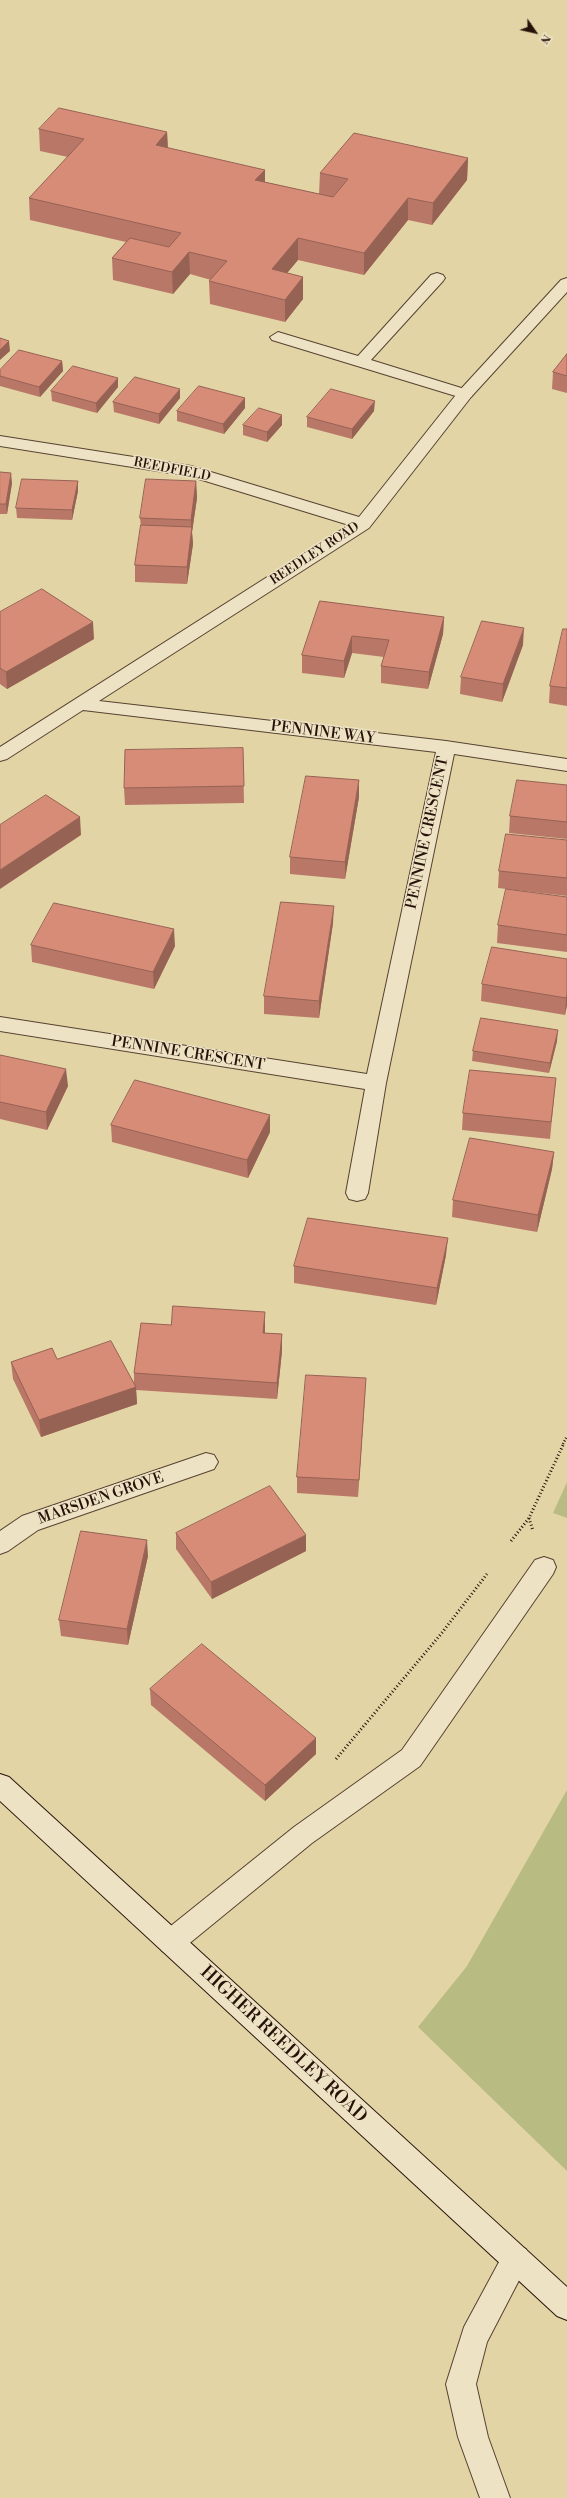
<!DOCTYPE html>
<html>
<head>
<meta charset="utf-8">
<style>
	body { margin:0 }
	#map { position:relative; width:567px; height:2498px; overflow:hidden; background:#e3d4a5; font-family:"Libre Bodoni",serif }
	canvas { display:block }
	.north { position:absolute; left:515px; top:12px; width:40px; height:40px; -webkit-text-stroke:3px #ede3c4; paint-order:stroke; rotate:124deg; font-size:11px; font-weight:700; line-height:16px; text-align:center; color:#27120a }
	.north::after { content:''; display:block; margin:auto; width:14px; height:18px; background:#27120a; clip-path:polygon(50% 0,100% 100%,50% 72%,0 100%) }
</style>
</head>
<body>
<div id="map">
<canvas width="567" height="2498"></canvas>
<div class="north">N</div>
</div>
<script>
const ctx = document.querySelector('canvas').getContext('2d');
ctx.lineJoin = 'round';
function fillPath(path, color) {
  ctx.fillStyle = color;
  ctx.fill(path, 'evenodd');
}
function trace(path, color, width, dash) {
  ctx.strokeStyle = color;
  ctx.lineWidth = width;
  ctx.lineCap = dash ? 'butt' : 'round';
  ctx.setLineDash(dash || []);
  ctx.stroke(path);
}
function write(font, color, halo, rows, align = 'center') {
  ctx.font = font + ' "Libre Bodoni",serif';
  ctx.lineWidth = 3;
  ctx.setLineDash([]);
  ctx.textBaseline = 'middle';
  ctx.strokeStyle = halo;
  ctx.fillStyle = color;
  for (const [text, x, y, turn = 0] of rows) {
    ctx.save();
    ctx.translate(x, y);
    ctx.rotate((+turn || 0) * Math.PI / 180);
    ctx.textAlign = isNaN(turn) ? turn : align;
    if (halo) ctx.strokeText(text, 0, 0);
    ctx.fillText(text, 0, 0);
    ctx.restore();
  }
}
const green = new Path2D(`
	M567 1482V1518L553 1513Z
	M567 1790V2171L418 2027 467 1966Z`);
const pathFar1 = new Path2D(`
	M563 1444 567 1436`);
const path = new Path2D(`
	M529 1518 533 1531
	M511 1541 529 1518 564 1443
	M336 1759 441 1634 487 1574`);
const lane = new Path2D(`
	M437 273 443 275 445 278 443 281 371 360 471 391 473 394 471 397H459L272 340 270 337 278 332 358 356 431 275Z
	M544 1557 553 1560 556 1567 553 1574 420 1766 312 1843 180 1951 171 1954 162 1951 158 1942 162 1933 294 1827 402 1750 535 1560Z
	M516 2245 526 2249 530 2259 487 2342 476 2384 488 2437 510 2498H480L458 2437 446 2384 464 2327 506 2249Z`);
const street = new Path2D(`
	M567 278V292L471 397 369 528 99 701 446 741 567 759V771L454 754 386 1083 368 1193 365 1199 357 1201 349 1199 346 1193 365 1089 0 1031V1017L367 1074 436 752 83 710 7 759 0 761V747L349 525 189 476 0 446V436L191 466 359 517 459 391 561 280Z
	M206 1453 214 1455 218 1462 214 1469 38 1530 8 1551 0 1554V1531L22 1516Z`);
const secondary = new Path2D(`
	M0 1774 9 1777 567 2287V2320L557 2316 0 1801Z`);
const wall = new Path2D(`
	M39 129 167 132 168 148 265 182 319 194 320 173 468 158 467 180 432 225 408 220 364 275 298 260 287 273 303 277V299L285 322 210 304 209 281 211 280 190 274 173 294 113 280 112 258 126 242 30 220 29 198 68 157 40 151Z
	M567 354V393L552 389 553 372Z
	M62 361 63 371 40 397 0 386V370Z
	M118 378V387L97 413 52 401 51 391Z
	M180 398 159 424 114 412 113 402Z
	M245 398V408L224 434 177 421V411Z
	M374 411 352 439 307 427V417Z
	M243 425H282L267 442 243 435Z
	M0 472 12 483 7 514H0Z
	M78 481V491L72 520 17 518 16 508Z
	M196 481 197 498 192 532 193 544 187 584 135 582V565L141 528 140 518Z
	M320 601 444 617 443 634 428 689 381 683V666L384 657 352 653 344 678 302 673V655Z
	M0 612 94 639 7 689 0 684Z
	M567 629V706L549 703 550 686Z
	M523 645 502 702 460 694 461 677Z
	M243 748 244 803 125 805 124 788Z
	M567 785V839L509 833 510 816Z
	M359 797 345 879 290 874V857Z
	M567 840V896L498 888 499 871Z
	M567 897V952L497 943 498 925Z
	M333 923 319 1018 264 1014V996Z
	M31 945 175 946 154 989 32 962Z
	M567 959V1005L565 1015 481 1001 482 984Z
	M557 1041 549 1073 472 1061 473 1051Z
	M0 1055 68 1086 47 1130 0 1119Z
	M556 1078 550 1139 462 1130 463 1113Z
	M270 1115V1132L248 1178 112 1142 111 1125Z
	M554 1152 552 1169 537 1232 452 1217 453 1200Z
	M446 1255 436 1305 294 1283V1266Z
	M171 1325 265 1329V1333L282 1334V1351L277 1399 136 1390 137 1404 41 1437 13 1379 11 1362 57 1359 134 1385V1373Z
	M365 1395 358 1497 297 1493V1477Z
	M176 1533 306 1551 212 1599 176 1549Z
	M148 1556 128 1645 61 1636 59 1620Z
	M150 1689 316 1738V1754L265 1801 151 1705Z`);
const shadedWall = new Path2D(`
	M167 132 168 154 156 145Z
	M468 158 467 180 432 225 433 203Z
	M265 170V191L255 180Z
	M408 198V220L364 275V253Z
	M298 238V260L272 291V269Z
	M189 252 190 274 173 294 172 272Z
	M303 277V299L285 322V300Z
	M9 341 10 351 0 360V350Z
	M62 361 63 371 40 397 39 387Z
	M118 378V387L97 413 96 403Z
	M180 389V398L159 424V414Z
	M245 398V408L224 434 223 424Z
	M375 401 374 411 352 439V429Z
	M282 415V425L267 442V432Z
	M11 473 12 483 7 514 6 504Z
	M78 481V491L72 520V510Z
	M196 481 197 498 192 532 193 544 187 584V567L191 532V520Z
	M444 617 443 634 428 689 429 672Z
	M93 622 94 639 7 689 6 672Z
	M524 628 523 645 502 702 503 684Z
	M352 636V653L344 678V661Z
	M359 780V797L345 879V862Z
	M80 817 81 835 0 889V870Z
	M334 906 333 923 319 1018V1001Z
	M174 929 175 946 154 989 153 972Z
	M567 995V1005L565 1015 566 998Z
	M558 1030 557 1041 549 1073 550 1063Z
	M66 1069 68 1086 47 1130 46 1112Z
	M270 1115V1132L248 1178 247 1160Z
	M554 1152 552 1169 537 1232 538 1215Z
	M448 1238 446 1255 436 1305 437 1288Z
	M265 1312V1329L263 1350V1333Z
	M282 1334V1351L277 1399V1383Z
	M366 1378 365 1395 358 1497 359 1480Z
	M136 1387 137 1404 41 1437 39 1420Z
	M306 1535V1551L212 1599 211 1582Z
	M147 1540 148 1556 128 1645 127 1629Z
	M316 1738V1754L265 1801V1785Z`);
const building = new Path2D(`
	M59 108 167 132 156 145 265 170 255 180 333 197 348 179 320 173 354 133 468 158 433 203 408 198 364 253 298 238 272 269 303 277 285 300 209 281 227 261 189 252 172 272 112 258 130 238 169 247 181 233 29 198 84 139 39 129Z
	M0 338 9 341 0 350Z
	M19 350 62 361 39 387 0 376V370Z
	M567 354V376L553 372Z
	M73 366 118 378 96 403 51 391Z
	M135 377 180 389 159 414 113 402Z
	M199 386 245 398 223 424 177 411Z
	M331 389 375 401 352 429 307 417Z
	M259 408 282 415 267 432 243 425Z
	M0 472 11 473 6 504H0Z
	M22 479 78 481 72 510 16 508Z
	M146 479 196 481 191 520 140 518Z
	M141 525 192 527 187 567 135 565Z
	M42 589 93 622 6 672 0 668V612Z
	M320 601 444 617 429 672 381 666 389 640 352 636 344 661 302 655Z
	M482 621 524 628 503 684 461 677Z
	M563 629H567V688L550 686Z
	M243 748 244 786 124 788 125 750Z
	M306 776 359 780 345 862 290 857Z
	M517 780 567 785V822L510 816Z
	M46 795 80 817 0 870V825Z
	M506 834 567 840V878L499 871Z
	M506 889 567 897V935L498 925Z
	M281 902 334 906 319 1001 264 996Z
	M54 903 174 929 153 972 31 945Z
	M492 947 567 959V995L566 998 482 984Z
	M481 1018 558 1030 550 1063 473 1051Z
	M0 1055 66 1069 46 1112 0 1102Z
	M470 1070 556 1078 551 1122 463 1113Z
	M135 1080 270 1115 247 1160 111 1125Z
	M470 1138 554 1152 538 1215 453 1200Z
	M308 1218 448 1238 437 1288 294 1266Z
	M173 1306 265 1312 263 1333 282 1334 277 1383 134 1373 141 1323 171 1325Z
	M111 1341 136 1387 39 1420 11 1362 52 1348 57 1359Z
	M306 1375 366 1378 359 1480 297 1477Z
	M270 1486 306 1535 211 1582 176 1533Z
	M81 1531 147 1540 127 1629 59 1620Z
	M202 1644 316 1738 265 1785 150 1689Z`);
const farStreetnames = [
	["REEDFIELD",172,470,11],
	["REEDLEY ROAD",315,554,-33]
];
const streetNames = [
	["PENNINE WAY",323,733,7],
	["PENNINE CRESCENT",428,833,-78],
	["PENNINE CRESCENT",188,1054,9],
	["MARSDEN GROVE",101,1499,-19]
];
const nearStreetnames = [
	["HIGHER REEDLEY ROAD",283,2045,43]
];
fillPath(green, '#b8bc83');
trace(lane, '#564231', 2);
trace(street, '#564231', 2);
trace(secondary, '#27120a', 2);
trace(pathFar1, '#27120a', 2.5, [1, 2]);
trace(path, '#27120a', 3, [1, 2.5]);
fillPath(lane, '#ede3c4');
fillPath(street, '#ede3c4');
fillPath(secondary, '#ede3c4');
fillPath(wall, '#b97867');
fillPath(shadedWall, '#966254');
fillPath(building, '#d78c78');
trace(building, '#966254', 1);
write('13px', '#27120a', '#ede3c4', farStreetnames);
write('15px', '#27120a', '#ede3c4', streetNames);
write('18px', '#27120a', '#ede3c4', nearStreetnames);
</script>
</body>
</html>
